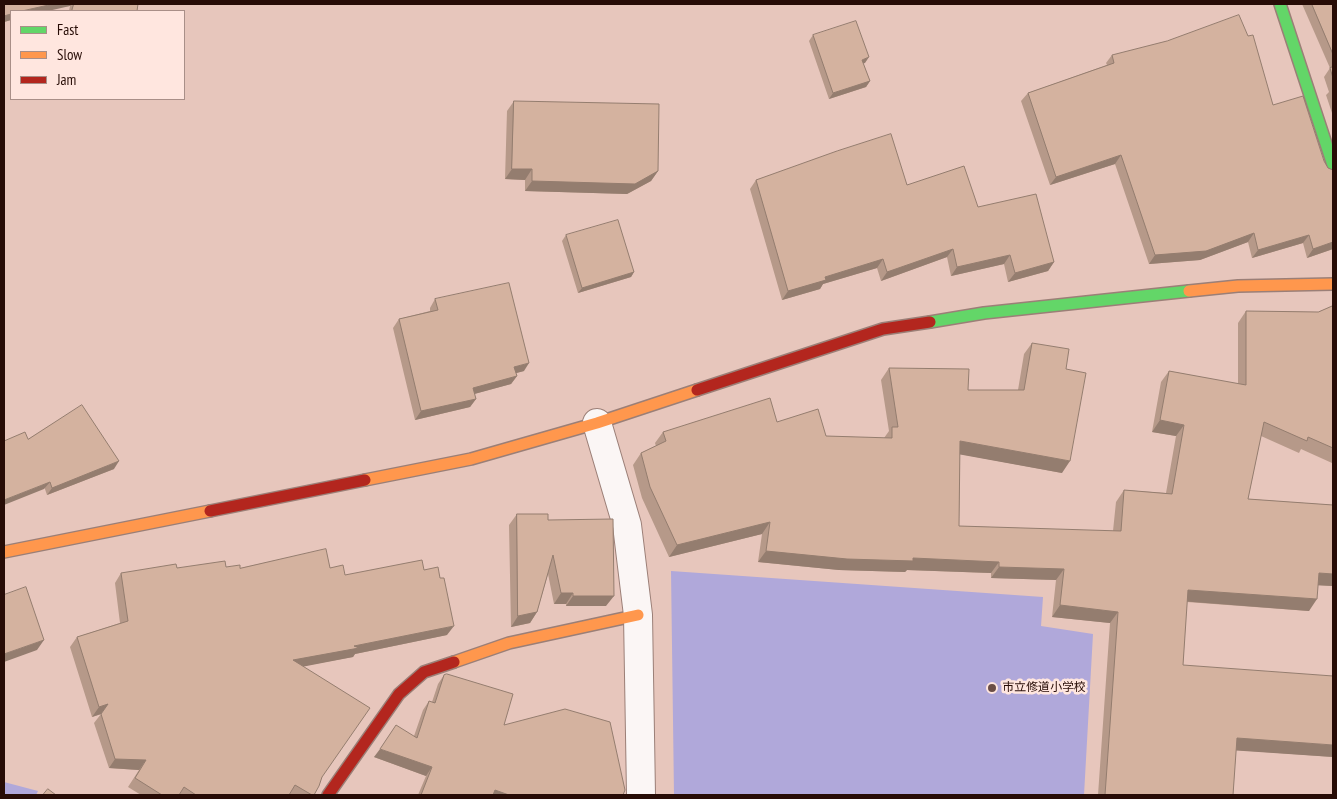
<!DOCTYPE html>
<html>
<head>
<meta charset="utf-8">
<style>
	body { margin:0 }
	#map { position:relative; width:1337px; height:799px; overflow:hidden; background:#e7c6bc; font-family:"PT Sans Narrow",sans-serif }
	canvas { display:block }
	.frame { position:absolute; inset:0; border:5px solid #270c06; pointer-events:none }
	.legend { position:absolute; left:10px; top:10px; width:175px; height:90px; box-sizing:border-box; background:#ffe6df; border:1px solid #a98f88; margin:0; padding:6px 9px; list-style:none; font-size:15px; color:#270c06 }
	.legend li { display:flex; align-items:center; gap:10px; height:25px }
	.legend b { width:25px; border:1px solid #a98f88 }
</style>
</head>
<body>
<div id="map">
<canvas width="1337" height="799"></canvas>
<div class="frame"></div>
<ul class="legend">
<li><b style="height:6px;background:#63d668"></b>Fast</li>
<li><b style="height:6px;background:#ff974d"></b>Slow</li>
<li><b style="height:6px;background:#b3261e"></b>Jam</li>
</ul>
</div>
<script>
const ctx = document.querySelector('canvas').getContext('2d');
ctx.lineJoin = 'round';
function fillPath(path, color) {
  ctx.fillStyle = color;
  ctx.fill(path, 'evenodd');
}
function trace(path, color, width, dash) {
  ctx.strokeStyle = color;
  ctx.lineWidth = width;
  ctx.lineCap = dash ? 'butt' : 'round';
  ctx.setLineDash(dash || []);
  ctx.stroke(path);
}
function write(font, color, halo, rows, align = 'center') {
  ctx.font = font + ' "PT Sans Narrow","Noto Sans JP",sans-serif';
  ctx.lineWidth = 5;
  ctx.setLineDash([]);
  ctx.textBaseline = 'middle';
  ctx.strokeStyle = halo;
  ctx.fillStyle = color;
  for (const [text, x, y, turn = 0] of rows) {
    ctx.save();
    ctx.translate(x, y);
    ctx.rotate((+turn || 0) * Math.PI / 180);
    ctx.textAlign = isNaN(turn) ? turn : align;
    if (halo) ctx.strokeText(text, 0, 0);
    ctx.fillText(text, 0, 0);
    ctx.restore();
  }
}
const green = new Path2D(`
	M671 571 1043 597 1041 626 1093 634 1084 795H674Z
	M4 782 38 791 36 795H4Z`);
const street = new Path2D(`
	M597 423 627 525 638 615 641 795`);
const fast = new Path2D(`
	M1280 4 1333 165
	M930 322 984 313 1189 291`);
const slow = new Path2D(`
	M1189 291 1238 286 1333 284
	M365 480 471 459 597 423 697 390
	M4 552 210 511
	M454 662 509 643 638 615`);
const jam = new Path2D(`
	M697 390 883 329 930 322
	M210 511 365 480
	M328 795 399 694 424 672 454 662`);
const wall = new Path2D(`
	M4 4H138L137 11H69L70 6 11 11V20L4 22Z
	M1302 4H1333V116L1326 95 1329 92 1324 77 1330 68Z
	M813 35 865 63H863L870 81 866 87 829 99 809 41Z
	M1112 55 1273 105 1324 161 1328 168 1333 170V249L1307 258 1303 243 1252 258 1248 242 1200 260 1149 264 1115 164 1050 185 1021 101 1028 93 1107 65 1106 63Z
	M514 101 658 171 651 181 627 194 525 191V180L505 179 507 111Z
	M756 180 907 185 978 207 1054 262 1048 271 1008 282 1004 264 951 276 947 257 881 281 877 268 823 284 820 289 782 300 750 189Z
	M566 235 634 272 631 277 578 293 562 241Z
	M435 299 524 371 516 373 517 376 511 384 474 394 476 399 470 407 415 420 393 328 399 319 430 311V308Z
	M1333 306V462L1332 463 1301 449 1299 453 1261 436 1248 499 1333 505V586L1318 585 1309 611 1187 602 1183 665 1333 757 1236 750 1233 795H1098L1110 623 1052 617 1056 580 991 578V573L907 570 905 572 839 570 758 562 762 534 669 557 642 498 633 465 641 453 656 446 655 443 663 432 777 422 826 436 884 438 889 431 881 380 889 368 968 390H1018L1024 354 1032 343 1066 369 1062 473 960 454 959 526 1113 531 1116 502 1124 490 1166 493 1176 436 1152 432 1161 382 1169 371 1238 384V323L1246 311 1318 312Z
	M28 439 114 469 47 495Z
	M517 514 548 520 606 606H566V604H554L548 574 537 612 530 623 511 627 509 525Z
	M226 567 240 568H330L345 575 424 570 447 635 355 654 353 657 303 666 322 777 314 795H141L128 787 139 770 109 768 94 723 101 714 92 717 70 647 77 637 120 623 115 583 121 573 177 568Z
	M444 675 504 725 623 795H418L426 776 374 757 414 736 423 710 429 701 432 702 438 684Z`);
const shadedWall = new Path2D(`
	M53 4H72L70 6 48 11H22Z
	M11 14V20L4 22V16Z
	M869 57 865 63 858 65 862 60Z
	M870 81 866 87 829 99 833 93Z
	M1121 155 1115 164 1050 185 1056 177Z
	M512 169H532L525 180 505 179Z
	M658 171 651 181 627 194 525 191 532 181Z
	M1254 233 1248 242 1200 260 1149 264 1155 255Z
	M1309 235 1303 243 1252 258 1258 250Z
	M1333 242V249L1307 258 1313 249Z
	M953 249 947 257 881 281 887 272Z
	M1010 255 1004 264 951 276 957 267Z
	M883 259 877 268 823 284 820 289 782 300 788 291 825 277Z
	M1054 262 1048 271 1008 282 1015 273Z
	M634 272 631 277 578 293 582 288Z
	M529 363 524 371 509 375 514 367Z
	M517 376 511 384 467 396 473 388Z
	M476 399 470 407 415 420 421 411Z
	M1160 420 1184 425 1176 436 1152 432Z
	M960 441 1070 461 1062 473 952 453Z
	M119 461 114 469 47 495 52 488Z
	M50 482 44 489 4 505V500Z
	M770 522 762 534 669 557 677 545Z
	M766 551 913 558 999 562 991 573 907 570 905 572 839 570 758 562Z
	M999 567 1064 569 1056 580 991 578Z
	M1319 573 1333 574V586L1311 585Z
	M1188 590 1317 599 1309 611 1180 601Z
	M561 593H573L566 604H554Z
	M573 596H614L606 606H566Z
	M1060 605 1118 612 1110 623 1052 617Z
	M537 612 530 623 511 627 518 616Z
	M454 626 447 635 355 654 353 657 286 670 293 660 354 646Z
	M44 640 37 650 4 662V654Z
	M108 704 101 714 92 717 99 707Z
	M1237 738 1333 745V757L1229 750Z
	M380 749 432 767 426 776 374 757Z
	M115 759 146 760 139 770 109 768Z
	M495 790 509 795H491Z`);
const building = new Path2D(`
	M4 4H53L22 11H11V14L4 16Z
	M74 4H138L137 11H72Z
	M1312 4H1333V54Z
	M1239 15 1248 36 1253 35 1273 105 1303 96 1324 161 1328 168 1333 170V242L1313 249 1309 235 1258 250 1254 233 1206 251 1155 255 1121 155 1056 177 1028 93 1114 63 1112 55 1167 41Z
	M856 21 869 57 862 60 870 81 833 93 813 35Z
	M1333 67V78L1330 68Z
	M514 101 659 104 658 171 635 184 532 181V169H512Z
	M891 134 907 185 964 166 978 207 1036 194 1054 262 1015 273 1010 255 957 267 953 249 887 272 883 259 825 277 826 280 788 291 756 180 837 151Z
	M618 220 634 272 582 288 566 235Z
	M509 283 529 363 514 367 517 376 473 388 476 399 421 411 399 319 438 310 435 299Z
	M1333 306V448L1308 437 1307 441 1264 422 1248 499 1333 505V574L1319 573 1317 599 1188 590 1183 665 1333 676V745L1237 738 1233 795H1105L1118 612 1060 605 1064 569 999 567V562L913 558V561L847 559 766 551 770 522 677 545 650 487 641 453 666 441 663 432 770 398 777 422 818 409 826 436 892 438V427H898L889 368 969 369 968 390H1024L1032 343 1069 349 1066 369 1086 373 1070 461 960 441 959 526 1121 531 1124 490 1172 494 1184 425 1160 420 1169 371 1246 385V311L1318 312Z
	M82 405 119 461 52 488 50 482 4 500V441L25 432 28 439Z
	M517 514H548V520L613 519 614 596H573V593H561L553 555 537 612 518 616Z
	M326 549 330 568 343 565 345 575 422 560 424 570 438 567 440 578H444L454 626 354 646 359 648 293 660 370 708 322 777 319 786 314 795H312L295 785 289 795H196L184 787 179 795H162L135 778 146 760 115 759 101 714 108 704 99 707 77 637 128 621 121 573 176 564 177 568 225 561 226 567 240 565V568Z
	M26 587 44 640 4 654V595Z
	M447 674 513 694 504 725 565 709 610 722 625 790 623 795H509L495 790 493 795H421L432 767 380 749 396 725 417 738 429 701 435 703 444 675Z
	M48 789 56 795H43Z`);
const markers = [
	[992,688,5,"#6a4d46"]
];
const poiNames = [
	["市立修道小学校",1002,688]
];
fillPath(green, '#b0a8da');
trace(street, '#9b7f77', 30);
trace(fast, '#9b7f77', 14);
trace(slow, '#9b7f77', 14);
trace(jam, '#9b7f77', 14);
trace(street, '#fbf6f5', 28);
trace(fast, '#63d668', 11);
trace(slow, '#ff974d', 11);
trace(jam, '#b3261e', 11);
fillPath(wall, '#b69989');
fillPath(shadedWall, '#947d6f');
fillPath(building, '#d4b29f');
trace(building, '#947d6f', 1);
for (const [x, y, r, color] of markers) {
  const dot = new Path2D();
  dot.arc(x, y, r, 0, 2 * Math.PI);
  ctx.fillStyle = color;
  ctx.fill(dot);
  trace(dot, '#ffe6df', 2);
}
write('12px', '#270c06', '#ffe6df', poiNames, 'left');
</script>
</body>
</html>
